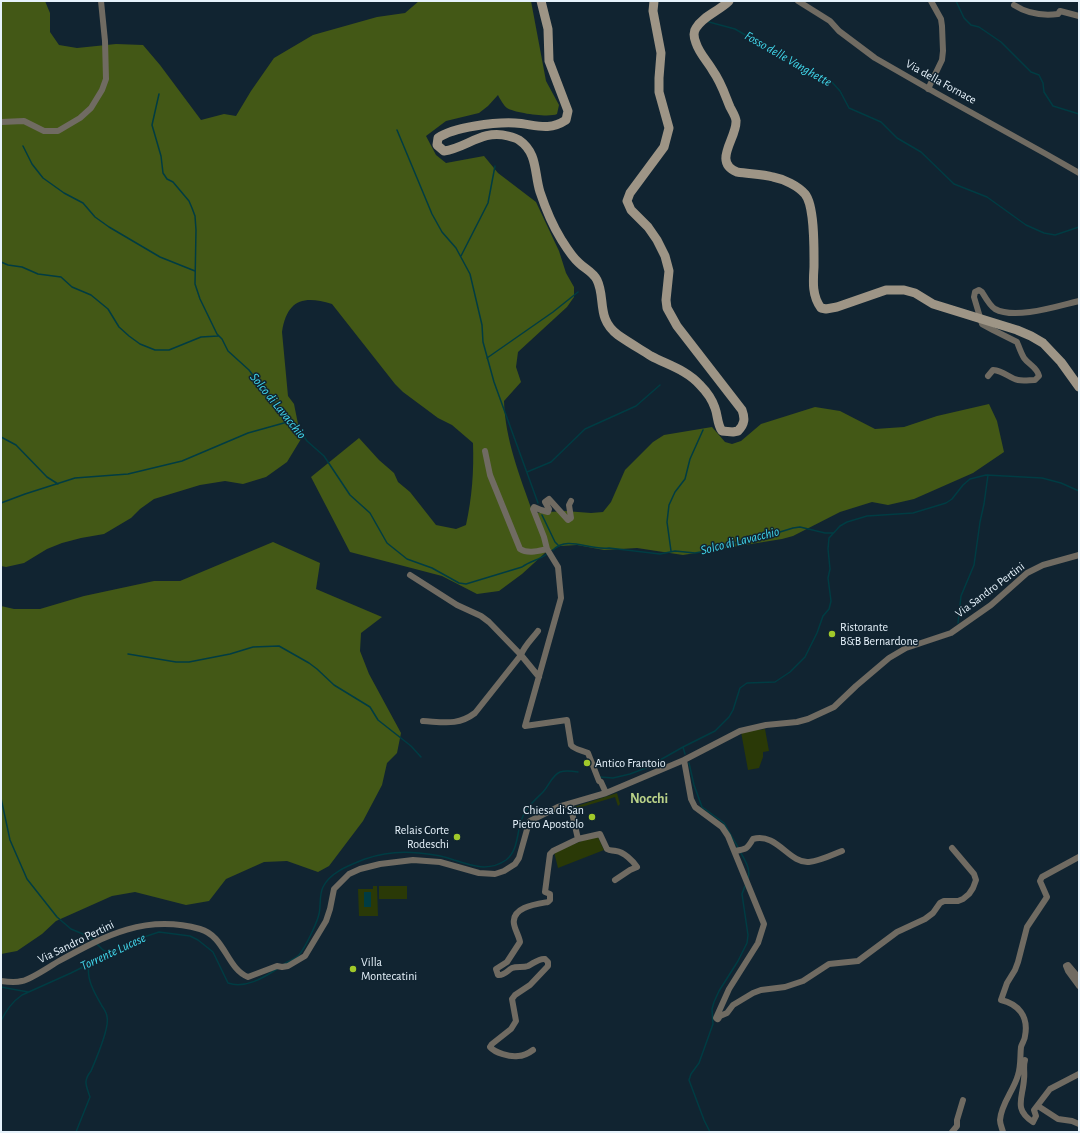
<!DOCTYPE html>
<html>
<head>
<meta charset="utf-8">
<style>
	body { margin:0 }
	#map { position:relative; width:1080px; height:1133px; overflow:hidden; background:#112431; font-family:"Alegreya Sans",sans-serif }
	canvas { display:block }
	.frame { position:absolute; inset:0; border:2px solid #e6f2fb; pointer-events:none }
</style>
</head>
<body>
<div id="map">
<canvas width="1080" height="1133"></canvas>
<div class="frame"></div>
</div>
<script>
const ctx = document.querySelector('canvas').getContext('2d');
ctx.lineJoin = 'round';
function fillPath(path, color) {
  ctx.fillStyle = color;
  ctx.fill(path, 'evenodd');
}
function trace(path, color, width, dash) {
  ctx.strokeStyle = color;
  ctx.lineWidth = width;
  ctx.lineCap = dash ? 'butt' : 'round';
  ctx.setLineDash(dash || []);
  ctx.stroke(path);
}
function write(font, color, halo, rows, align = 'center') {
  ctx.font = font + ' "Alegreya Sans",sans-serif';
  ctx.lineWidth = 3;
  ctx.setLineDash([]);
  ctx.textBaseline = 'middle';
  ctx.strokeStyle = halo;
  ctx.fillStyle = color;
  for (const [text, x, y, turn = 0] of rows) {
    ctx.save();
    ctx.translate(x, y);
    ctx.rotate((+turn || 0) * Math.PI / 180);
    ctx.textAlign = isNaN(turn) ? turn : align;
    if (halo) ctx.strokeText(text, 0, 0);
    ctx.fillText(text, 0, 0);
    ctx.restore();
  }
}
const green = new Path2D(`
	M759 729 760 730 765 729 769 751 763 752V757L759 768 748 770 741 732Z
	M617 793 620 804 618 806 615 797 575 809 574 807Z
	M597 835 604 850 558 868 554 852Z
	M373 886H377L378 916H359L358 889H373Z
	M379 886H407V899H379Z`);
const forest = new Path2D(`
	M1 1H45L50 13V32L59 45 77 48 116 44 143 45 160 65 201 120 224 114 236 116 251 91 274 58 313 35 377 17 405 13 419 1H531L546 81 559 105 557 114C549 118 515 113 507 108 504 106 500 99 498 95L488 106 479 113 446 121 426 136 436 155 446 163 484 156 498 173 536 202 559 251 566 273 574 287V297L567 307 518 352 516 367 521 382 504 401C505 439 520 477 533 513L565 511 591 513 603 512 611 502 625 470 653 442 664 435 712 427 725 442 732 444 741 441 761 424 815 407 840 411 875 429 904 427 937 416 989 404 997 421 1004 452 973 473 914 499 888 505 872 502 840 512 793 536 782 539 683 555 637 548 604 550 577 545 560 546 545 553 522 574 499 591 477 594 442 576 350 552 311 477 359 438 379 460 394 473 398 482 410 492 436 525 456 529 466 525C472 498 474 471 473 443L452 425 438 418 403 392 395 384 332 304C303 295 287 300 282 332L288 396 294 404 301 439 287 462 266 477 243 484 225 481 200 485 154 499 140 509 131 518 104 534 81 538 62 543 47 549 24 563 6 567 1 566Z
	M273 542 320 563 316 589 382 617 361 633 360 651 369 674 401 733 397 753 387 763 382 785 363 821 329 866 318 872 287 861 264 862 226 879 209 901 186 905 135 892 112 896 56 921 42 934 17 951 1 954V606L14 609H40L84 596 154 581H180Z`);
const water = new Path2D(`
	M364 892H371V907H364Z`);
const stream = new Path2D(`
	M956 1 964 18 971 25 979 27 1001 42 1031 72 1039 75 1043 83 1044 92 1053 106 1079 114
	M709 22 735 29 804 69 830 80 840 91 849 108 881 122 897 138 921 152 954 184 987 197 1026 225 1044 233 1055 235 1079 227
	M159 94 152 125 161 156 163 173 167 179 173 182 189 201 192 208 195 216 196 230 195 284 200 299 217 334 222 339 228 351 249 370 272 401 294 423 307 441 324 456 350 495 370 513 387 543 407 559 432 568 459 583 466 584 522 567C530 561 539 560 547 554
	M397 130 432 214 442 232 456 248 470 274 482 325 483 342 494 382 538 503
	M23 146 32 164 43 178 64 193 83 203 95 217 109 227 160 257 195 271
	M461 256 488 203 495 166
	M1 262 8 265 22 267 38 274 61 277 72 287 91 295 108 309 119 327 129 336 140 344 155 350H169L201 337 218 336
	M487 358 553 312 578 292
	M1 437 16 445 47 477 58 484
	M527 472 551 462 585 429 636 406 660 385
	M1 503 25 494 75 478 128 474 182 461 248 433 291 421
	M542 515 555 542 558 545
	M553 550C568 535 589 551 609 548L660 554 675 551 695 553 711 550 758 536 780 532 793 528 800 527 825 533H833
	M671 551 667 522 669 505 675 492 685 479 690 459 703 430
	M958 623 961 596 974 565 980 522 984 504 988 475
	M128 654 176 662H189L230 654 253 647 279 646 309 663 317 669 334 685 370 707 378 720 411 746 421 757
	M683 747 685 754
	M689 763 694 785 702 807 724 823 739 849
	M600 777 613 778 630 774 646 768 683 747 715 731 729 717 733 710 740 688 747 683 775 682 790 672 805 657 817 633 823 616 829 609 831 601 828 578 830 569 828 549 829 538 840 526 847 522 867 516 913 513 946 503 952 499 963 485 970 479 986 475 1042 478 1061 483 1079 491
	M1 798 10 840 27 879 57 917 71 929 90 937 95 941
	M741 853C745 861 751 869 748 879
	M97 944 103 950 111 954
	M284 964C288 961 295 959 299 955 305 948 317 923 319 914 321 906 319 895 323 887 330 872 350 865 365 859 382 853 401 851 419 853 430 854 444 856 454 860 472 866 489 872 506 860 518 851 517 833 521 821 525 808 534 801 543 792 549 786 552 775 560 772 566 770 572 771 578 772
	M1 987 28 992
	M1 1021C6 1010 12 1002 22 995L71 973 141 938 159 932 190 936 198 940 213 952 228 983C245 989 263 978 277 969
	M76 1132 90 1097C86 1085 83 1081 91 1071 96 1059 110 1028 107 1017 107 1013 104 1009 102 1006 95 994 86 979 89 965
	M710 1132 704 1120 689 1080 691 1074 699 1063 713 1024 712 1009 714 1002 719 991 738 961 747 943 748 935 742 894 745 886`);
const street = new Path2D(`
	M798 1 830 21 839 31 875 58 936 93 1046 154 1079 173
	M1014 5C1028 14 1042 16 1058 14L1060 11 1079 16
	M928 89 942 60 943 51 942 26 941 19 931 1
	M1 122 24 121 44 131H58L80 118 91 108 102 90 106 79 105 41 101 1
	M988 376 993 370C1005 371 1008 378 1018 380 1023 381 1030 380 1035 380L1039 376C1037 367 1029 365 1024 358 1021 353 1019 347 1017 342L993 330 982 324 974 297 975 292 979 290 982 292C985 297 990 306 995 309 1015 320 1058 306 1079 301
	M485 451 490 475 520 549C528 554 538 551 547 549
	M571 501 569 505 571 518 568 520 549 499 545 502 549 509 548 512 541 510 534 507 533 509 544 537 547 549 558 567 561 598 525 726 567 720 571 745C575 750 582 750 588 753L599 781 601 782 606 793
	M410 575 457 605 481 616 489 622 521 655 539 677
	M423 721C443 722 458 726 475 713L521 655C524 646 532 639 538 631
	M684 760 691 799 695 807 722 827 728 836 764 924 758 943 729 989 716 1018 717 1019
	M570 804 578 839
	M735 851C747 849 747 849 753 839 777 832 789 864 809 862 820 861 832 855 842 851
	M1079 978 1068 965 1066 966 1068 971 1079 986
	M1 981C8 982 15 983 22 981 32 979 50 966 59 961 106 935 146 914 200 929 225 936 227 969 248 977L277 966 282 967 288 966 305 956 326 921 330 909 334 889 349 874 360 869 380 864 413 860 440 862 479 873 495 874 504 871 515 864 519 858 528 826 530 821 558 807 606 793 684 760 740 731 766 725 797 722 808 719 834 707 856 686 889 658 906 648 951 633 991 605 1027 573 1043 565 1079 555
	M718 1019 720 1016 727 1013 733 1005 753 993 761 990 785 987 803 981 829 964 858 961 897 932 925 919 933 913 940 903 944 901H958L963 899 969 894 973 888 976 880 974 874 952 848
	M533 1050C529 1053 523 1056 518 1056 510 1057 495 1053 490 1047L492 1044 511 1029 516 1021 512 999 515 995 530 985 548 966V962L545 959C539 958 534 963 528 966 523 968 517 966 512 968 507 971 504 976 498 975L496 969 507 962 520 942C519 936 515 930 514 924 511 907 536 904 548 902L550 900V894L545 892 550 854 553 851 578 839 600 834 607 849C610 851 612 850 616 851 624 852 633 861 637 867L630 870 615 880
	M1025 1060C1023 1066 1025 1073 1024 1079 1023 1098 1013 1109 1033 1122L1036 1116 1034 1110 1050 1089 1079 1074
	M1038 1106 1058 1119 1072 1121 1079 1124
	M952 1132 957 1126V1120L963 1100
	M1003 1132C1002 1128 1000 1124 1000 1120 1001 1104 1014 1090 1018 1075 1021 1066 1020 1056 1021 1047 1022 1043 1025 1040 1025 1036 1029 1016 1018 1004 1001 1000L1007 983 1015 970 1018 962 1027 927 1047 897 1040 881 1042 877 1079 857`);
const secondary = new Path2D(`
	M541 1 548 29 549 61 568 111 566 120C548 132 534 124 515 123 496 122 453 127 438 138L437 145 444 151C467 148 482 129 508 136 512 137 516 138 519 140 538 153 534 173 540 192 545 207 553 226 561 239 566 247 572 257 579 263 585 269 593 272 597 280 606 298 596 319 618 335 628 342 640 349 651 356 668 365 687 370 700 385 706 391 712 399 715 408 718 416 717 424 722 431L733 432 738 431C745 424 745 418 742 410L677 326 667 308 666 300 669 271 665 256 657 240 648 227 631 210 627 201 630 193 664 147 669 128 659 92V78L661 53 653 11 654 1
	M729 1C719 11 703 16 696 28 693 32 694 38 696 43 699 53 708 62 713 71 721 82 725 95 730 107 732 111 736 117 736 121 737 138 712 162 737 172 749 174 762 174 773 177 784 179 798 186 805 194 815 206 814 251 814 267 813 282 812 296 821 308L826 309 837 307 886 290H904L915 293 933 304 1017 330 1031 336 1043 343 1061 362 1079 387`);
const markers = [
	[832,634,4,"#a1c92a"],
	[587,763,4,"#a1c92a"],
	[592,817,4,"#a1c92a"],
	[457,837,4,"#a1c92a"],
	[353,969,4,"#a1c92a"]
];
const streetNames = [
	["Via della Fornace",941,82,29],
	["Via Sandro Pertini",990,590,-37],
	["Via Sandro Pertini",76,942,-26]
];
const poiNames = [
	["Ristorante",840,627],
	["B&B Bernardone",840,641],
	["Antico Frantoio",595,763],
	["Chiesa di San",584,810,"right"],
	["Pietro Apostolo",584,824,"right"],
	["Relais Corte",449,830,"right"],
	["Rodeschi",449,844,"right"],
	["Villa",361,962],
	["Montecatini",361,976]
];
const waterNames = [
	["Fosso delle Vanghette",788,59,30],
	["Solco di Lavacchio",278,406,51],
	["Solco di Lavacchio",740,541,-14],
	["Torrente Lucese",113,952,-25]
];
const quarterNames = [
	["Nocchi",649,799]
];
fillPath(green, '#2a3907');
fillPath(forest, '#435816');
fillPath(water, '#003c43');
trace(stream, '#003c43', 1.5);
trace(street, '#706b62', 6);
trace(secondary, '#9e9586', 9);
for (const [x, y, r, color] of markers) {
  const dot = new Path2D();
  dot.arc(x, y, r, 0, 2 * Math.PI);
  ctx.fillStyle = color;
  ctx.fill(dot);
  trace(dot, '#112431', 1.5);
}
write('12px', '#e6f2fb', '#112431', streetNames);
write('12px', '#e6f2fb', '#112431', poiNames, 'left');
write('italic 13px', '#41d7eb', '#112431', waterNames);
write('bold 14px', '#b9d188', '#112431', quarterNames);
</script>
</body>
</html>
